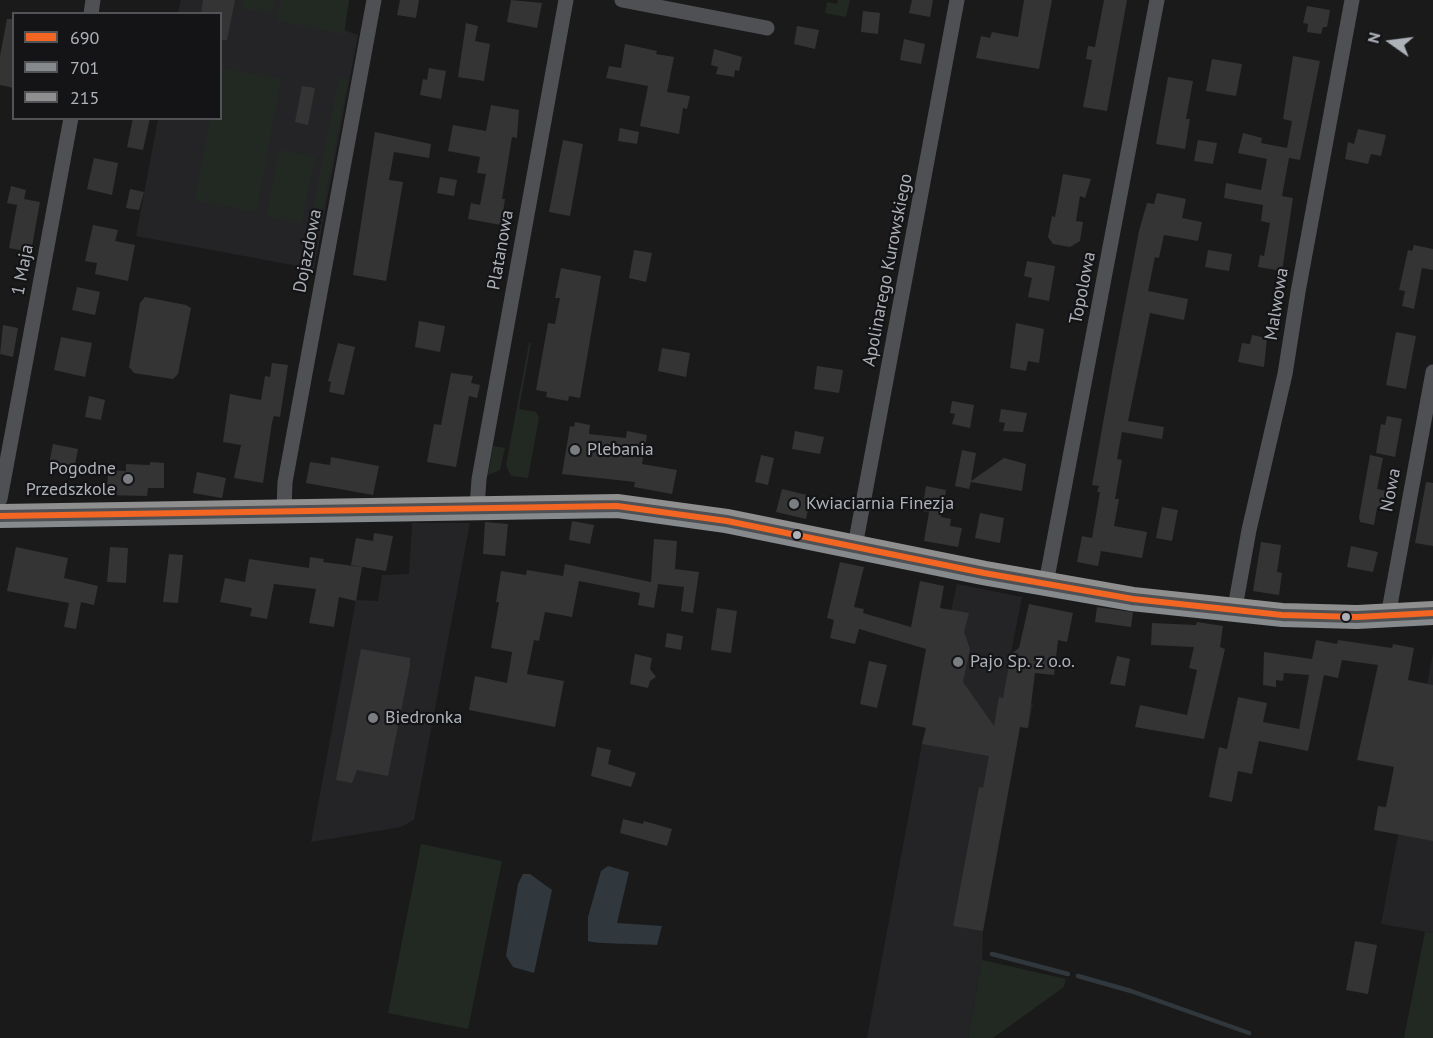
<!DOCTYPE html>
<html>
<head>
<meta charset="utf-8">
<style>
	body { margin:0 }
	#map { position:relative; width:1433px; height:1038px; overflow:hidden; background:#1a1a1a; font-family:"PT Sans",sans-serif }
	canvas { display:block }
	.legend { position:absolute; left:12px; top:12px; width:210px; height:108px; box-sizing:border-box; background:#141416; border:2px solid #515357; margin:0; padding:8px 10px; list-style:none; font-size:18px; color:#adb2b9 }
	.legend li { display:flex; align-items:center; gap:12px; height:30px }
	.legend b { width:30px; border:2px solid #515357 }
	.north { position:absolute; left:1361px; top:12px; width:60px; height:60px; -webkit-text-stroke:4px #141416; paint-order:stroke; rotate:284deg; font-size:16px; font-weight:700; line-height:24px; text-align:center; color:#adb2b9 }
	.north::after { content:''; display:block; margin:auto; width:21px; height:27px; background:#adb2b9; clip-path:polygon(50% 0,100% 100%,50% 72%,0 100%) }
</style>
</head>
<body>
<div id="map">
<canvas width="1433" height="1038"></canvas>
<ul class="legend">
<li><b style="height:8px;background:#f26522"></b>690</li>
<li><b style="height:8px;background:#868a8d"></b>701</li>
<li><b style="height:8px;background:#8f8f8f"></b>215</li>
</ul>
<div class="north">N</div>
</div>
<script>
const ctx = document.querySelector('canvas').getContext('2d');
ctx.lineJoin = 'round';
function fillPath(path, color) {
  ctx.fillStyle = color;
  ctx.fill(path, 'evenodd');
}
function trace(path, color, width, dash) {
  ctx.strokeStyle = color;
  ctx.lineWidth = width;
  ctx.lineCap = dash ? 'butt' : 'round';
  ctx.setLineDash(dash || []);
  ctx.stroke(path);
}
function write(font, color, halo, rows, align = 'center') {
  ctx.font = font + ' "PT Sans",sans-serif';
  ctx.lineWidth = 4.5;
  ctx.setLineDash([]);
  ctx.textBaseline = 'middle';
  ctx.strokeStyle = halo;
  ctx.fillStyle = color;
  for (const [text, x, y, turn = 0] of rows) {
    ctx.save();
    ctx.translate(x, y);
    ctx.rotate((+turn || 0) * Math.PI / 180);
    ctx.textAlign = isNaN(turn) ? turn : align;
    if (halo) ctx.strokeText(text, 0, 0);
    ctx.fillText(text, 0, 0);
    ctx.restore();
  }
}
const built = new Path2D(`
	M181 0H349L344 30 358 35 314 269 136 236 158 119 220 118V14L178 13Z
	M412 523H470L414 820 401 827 311 842 356 600 378 601 382 575 409 574Z
	M957 584 1022 597 1011 653 1017 650 1030 703 1033 704 1028 728 1020 727 983 931 982 960 968 1038H867L922 744Z
	M1433 653V933L1381 924Z`);
const green = new Path2D(`
	M244 0H274L272 13 242 8Z
	M281 0H349L344 34 277 21Z
	M838 0H850L846 17 825 13 827 2 837 4Z
	M221 68 281 79 256 212 195 200 210 119 220 118Z
	M339 77 348 79 314 253 305 252Z
	M279 150 315 156 302 223 267 216Z
	M529 343H531L519 409 536 412 539 418 528 478 511 476 506 465Z
	M493 446 505 448 500 470 488 475Z
	M421 844 502 861 468 1029 388 1013Z
	M1425 932 1433 933V1038H1404Z
	M982 960 1066 979 1064 987 993 1038H968Z`);
const water = new Path2D(`
	M608 866 629 872 617 923 662 926 657 945C644 944 595 944 588 941V917L601 871Z
	M523 874H530L552 890 534 973 513 967 506 956 518 884Z`);
const stream = new Path2D(`
	M992 954 1068 974
	M1078 976 1131 991 1249 1033`);
const building = new Path2D(`
	M203 0H235L227 40H220V14H201Z
	M400 0H419L416 18 397 15Z
	M511 0 542 3 537 28 507 22Z
	M912 0H933L930 17 909 13Z
	M1024 0H1052L1039 69 976 58 981 36 990 38 992 32 1018 37Z
	M1104 0H1127L1107 111 1083 107 1092 60 1086 59 1088 46 1095 47Z
	M1307 6 1330 10 1327 27H1323L1321 34 1307 32 1308 24 1303 23Z
	M863 11 880 13 878 34 861 32Z
	M7 19H14V88L0 85V56Z
	M466 23 478 26 475 41 490 44 484 81 458 77Z
	M797 26 819 30 815 49 794 44Z
	M904 39 925 44 921 64 900 60Z
	M625 44 657 51 656 54 674 57 667 92 690 96 687 109 683 108 679 134 640 126 648 86 606 78 609 66 621 68Z
	M714 49 742 57 739 71 735 70 734 77 716 74 718 67 711 65Z
	M1293 56 1320 61 1300 160 1289 158 1282 196 1293 198 1282 271 1258 267 1260 255 1264 256 1270 223 1261 221 1263 205 1224 198 1226 183 1261 190 1267 159 1238 153 1243 133 1262 138 1261 143 1287 148 1292 121 1283 119Z
	M1212 59 1242 64 1236 96 1206 91Z
	M429 68 446 71 441 99 420 95 423 79 427 80Z
	M1168 77 1193 81 1186 119H1190L1185 149 1156 144Z
	M302 86 315 88 308 125 295 122Z
	M491 105 519 110 517 138 512 137 502 199H505L501 225 468 219 471 203 480 205 486 174 477 173 480 157 448 151 453 125 486 131Z
	M133 118H150L143 150 127 147Z
	M620 128 639 132 637 144 618 141Z
	M1358 129 1386 135 1381 156 1371 154 1368 164 1345 159 1348 142 1354 144Z
	M375 132 431 144 429 158 394 152 389 180 403 182 386 281 353 275Z
	M563 140 583 144 570 216 549 212Z
	M1198 140 1217 143 1213 164 1194 161Z
	M94 158 118 163 112 195 87 189Z
	M1063 174 1091 179 1085 198 1080 196 1076 221 1083 222 1080 241 1070 247 1053 244 1048 237 1052 216 1055 217Z
	M440 177 457 180 454 196 437 193Z
	M11 186 26 190 24 199 40 202 31 252 9 248 17 205 7 203Z
	M130 189 144 192 139 210 126 208Z
	M1157 193 1186 199 1182 218 1202 222 1198 241 1164 235 1159 258 1155 257 1148 291 1188 299 1184 320 1150 313 1128 421 1164 427 1162 439 1122 432 1117 459 1122 460 1115 499H1119L1114 526 1147 532 1142 558 1101 551 1098 566 1077 562 1082 536 1092 538 1100 492H1097L1099 486 1092 485 1113 367 1139 231 1147 203 1154 204Z
	M93 225 118 230 115 241 135 245 128 281 95 274 97 263 85 261Z
	M1414 245 1433 249V270L1422 268 1414 309 1402 306 1405 291 1399 290 1408 250 1412 251Z
	M634 250 652 253 646 282 629 278Z
	M1208 250 1232 254 1229 271 1205 267Z
	M1027 261 1055 266 1049 301 1028 297 1032 278 1024 276Z
	M561 268 601 276 580 398 569 396 568 401 546 397 547 392 536 390 548 323 555 324 560 298H555Z
	M77 287 100 292 95 315 72 310Z
	M145 297 186 305 191 308 178 374 173 379 134 373 129 367 140 303Z
	M419 321 445 326 440 352 415 347Z
	M1016 323 1044 329 1039 363 1028 361 1026 371 1010 368Z
	M3 325 18 328 13 357 0 354Z
	M1396 332 1416 336 1406 389 1386 385Z
	M1252 335 1267 338 1264 367 1238 362 1242 343 1250 344Z
	M61 337 92 343 85 377 54 370Z
	M338 343 355 347 344 395 329 392 331 382 328 381Z
	M662 348 690 353 686 377 658 371Z
	M272 363 288 365 280 417 274 416 272 422 263 483 234 478 241 445 223 442 230 394 261 400 265 376 270 377Z
	M817 366 843 370 839 393 814 389Z
	M451 373 473 376 471 383 480 385 477 398 469 396 456 467 427 462 434 424 441 425Z
	M89 396 105 400 101 420 85 417Z
	M952 401 974 405 970 428 952 424 955 414 950 413Z
	M1001 409 1027 413 1023 432 1003 431 1005 423 999 422Z
	M1387 416 1402 419 1395 457 1376 453 1381 424 1385 425Z
	M575 422 590 425 589 434 626 438 627 431 647 435 642 464 677 470 672 494 634 487 635 482 562 474 570 426 574 427Z
	M795 431 824 437 820 454 792 449Z
	M53 444 78 449 73 474 48 469Z
	M962 450 976 453 971 481 1004 458 1026 464 1022 491 971 482 969 489 955 486Z
	M761 455 774 458 768 485 755 482Z
	M1370 455 1383 458 1377 489 1391 492 1387 510 1377 508 1374 525 1360 522 1359 517Z
	M331 457 379 466 373 495 306 483 310 462 330 465Z
	M150 462 164 463V488H148L147 496 107 495 108 470 126 471V464L150 465Z
	M197 472 226 478 222 498 193 493Z
	M1426 482 1433 483V546L1415 543Z
	M926 486 946 490 941 517 951 519 950 526 962 528 958 547 924 541 929 512 922 511Z
	M782 489 811 496 806 519 776 512Z
	M1162 507 1178 510 1172 541 1156 538Z
	M980 513 1004 518 1000 543 975 538Z
	M572 521 594 525 590 544 569 540Z
	M485 522 508 524 505 556 483 554Z
	M374 533 393 536 386 571 351 565 356 538 373 541Z
	M654 539 677 541 675 569 699 572 693 613 681 611 684 587 658 584 654 608 638 605 640 593 579 581 572 617 545 612 539 641 534 640 527 674 564 681 555 727 469 710 475 676 507 683 512 652 491 648 499 602H496L501 571 526 575 527 570 563 576 565 564 651 582Z
	M1261 542 1281 545 1277 572 1282 573 1279 595 1253 591Z
	M1351 546 1378 552 1373 572 1347 567Z
	M16 547 68 558 64 578 98 586 94 605 81 602 76 629 64 627 69 603 7 591Z
	M110 547 128 548 126 583 107 582Z
	M169 554 183 555 178 603 163 602Z
	M310 557 324 559 323 562 362 567 356 601 339 597 334 627 309 623 316 589 274 584 267 619 250 616 252 608 220 602 225 578 245 582 249 559 309 568Z
	M840 562 864 567 854 607 864 609 863 613 911 627 920 581 944 586 940 608 969 613 964 632 970 649 963 682 994 726 999 697 1003 698 1011 654 1019 648 1029 604 1073 613 1067 642 1058 640 1054 675 1035 673 1028 728 1020 727 983 931 953 926 979 787 983 788 989 756 922 744 926 728 912 725 926 649 859 629 855 644 830 638 834 620 827 618Z
	M1097 607 1133 612 1131 627 1095 622Z
	M717 608 737 611 731 653 711 650Z
	M1197 622 1223 626 1220 647 1225 649 1204 739 1135 727 1140 705 1187 715 1197 670 1189 668 1194 647 1151 645 1152 623 1196 625Z
	M667 633 683 636 681 650 665 647Z
	M1316 640 1337 644 1338 640 1392 648 1393 644 1414 648 1408 680 1433 685V841L1374 830 1378 806 1386 807 1394 767 1357 760 1378 665 1342 660 1338 678 1324 675 1308 751 1259 741 1252 774 1238 771 1232 802 1209 797 1219 747 1227 749 1238 697 1267 703 1263 722 1299 729 1309 675 1284 673 1283 681 1276 680V687L1263 685 1264 652 1312 659Z
	M361 649 410 658V666L388 776 357 770 352 783 336 780Z
	M635 654 652 658 650 669 656 677 650 681 648 688 630 684Z
	M1117 656 1130 659 1125 686 1110 684Z
	M869 661 887 665 877 708 860 704Z
	M597 747 611 750 608 764 636 773 631 787 591 776Z
	M623 819 643 824 644 821 672 829 667 846 620 833Z
	M1355 941 1377 945 1368 994 1346 990Z`);
const minor = new Path2D(`
	M622 0 767 28
	M91 14 93 0
	M0 499 71 118
	M477 507 479 479 566 0
	M284 510 285 482 374 0
	M855 546 957 0
	M1046 583 1157 0
	M1234 613 1249 530 1285 374 1298 292 1352 0
	M1388 616 1433 372`);
const tertiary = new Path2D(`
	M0 516 617 506C691 512 763 528 836 543 1033 582 1231 631 1433 613`);
const bus1 = new Path2D(`
	M0 516 617 506 727 521 984 573 1133 599 1282 615 1357 617 1433 613`);
const bus2 = new Path2D(`
	M0 525 617 515 725 530 982 582 1131 608 1282 624 1357 626 1433 622`);
const bus3 = new Path2D(`
	M0 507 618 497 728 512 986 564 1134 590 1283 606 1357 608 1433 604`);
const markers = [
	[575,450,6,"#7a7d81"],
	[128,479,6,"#7a7d81"],
	[794,504,6,"#7a7d81"],
	[797,535,5,"#adb2b9"],
	[1346,617,5,"#adb2b9"],
	[958,662,6,"#7a7d81"],
	[373,718,6,"#7a7d81"]
];
const streetNames = [
	["Platanowa",501,250,-80],
	["Dojazdowa",308,251,-79],
	["1 Maja",23,270,-79],
	["Apolinarego Kurowskiego",888,270,-79],
	["Topolowa",1083,288,-79],
	["Malwowa",1277,304,-81],
	["Nowa",1391,490,-79]
];
const poiNames = [
	["Plebania",587,450],
	["Pogodne",116,469,"right"],
	["Przedszkole",116,490,"right"],
	["Kwiaciarnia Finezja",806,504],
	["Pajo Sp. z o.o.",970,662],
	["Biedronka",385,718]
];
fillPath(built, '#242426');
fillPath(green, '#222923');
fillPath(water, '#30383d');
trace(stream, '#30383d', 4.5);
fillPath(building, '#343435');
trace(minor, '#4f5053', 15);
trace(tertiary, '#4f5053', 18);
trace(bus1, '#f26522', 6);
trace(bus2, '#868a8d', 6);
trace(bus3, '#8f8f8f', 6);
for (const [x, y, r, color] of markers) {
  const dot = new Path2D();
  dot.arc(x, y, r, 0, 2 * Math.PI);
  ctx.fillStyle = color;
  ctx.fill(dot);
  trace(dot, '#141416', 2);
}
write('18px', '#adb2b9', '#141416', streetNames);
write('18px', '#adb2b9', '#141416', poiNames, 'left');
</script>
</body>
</html>
